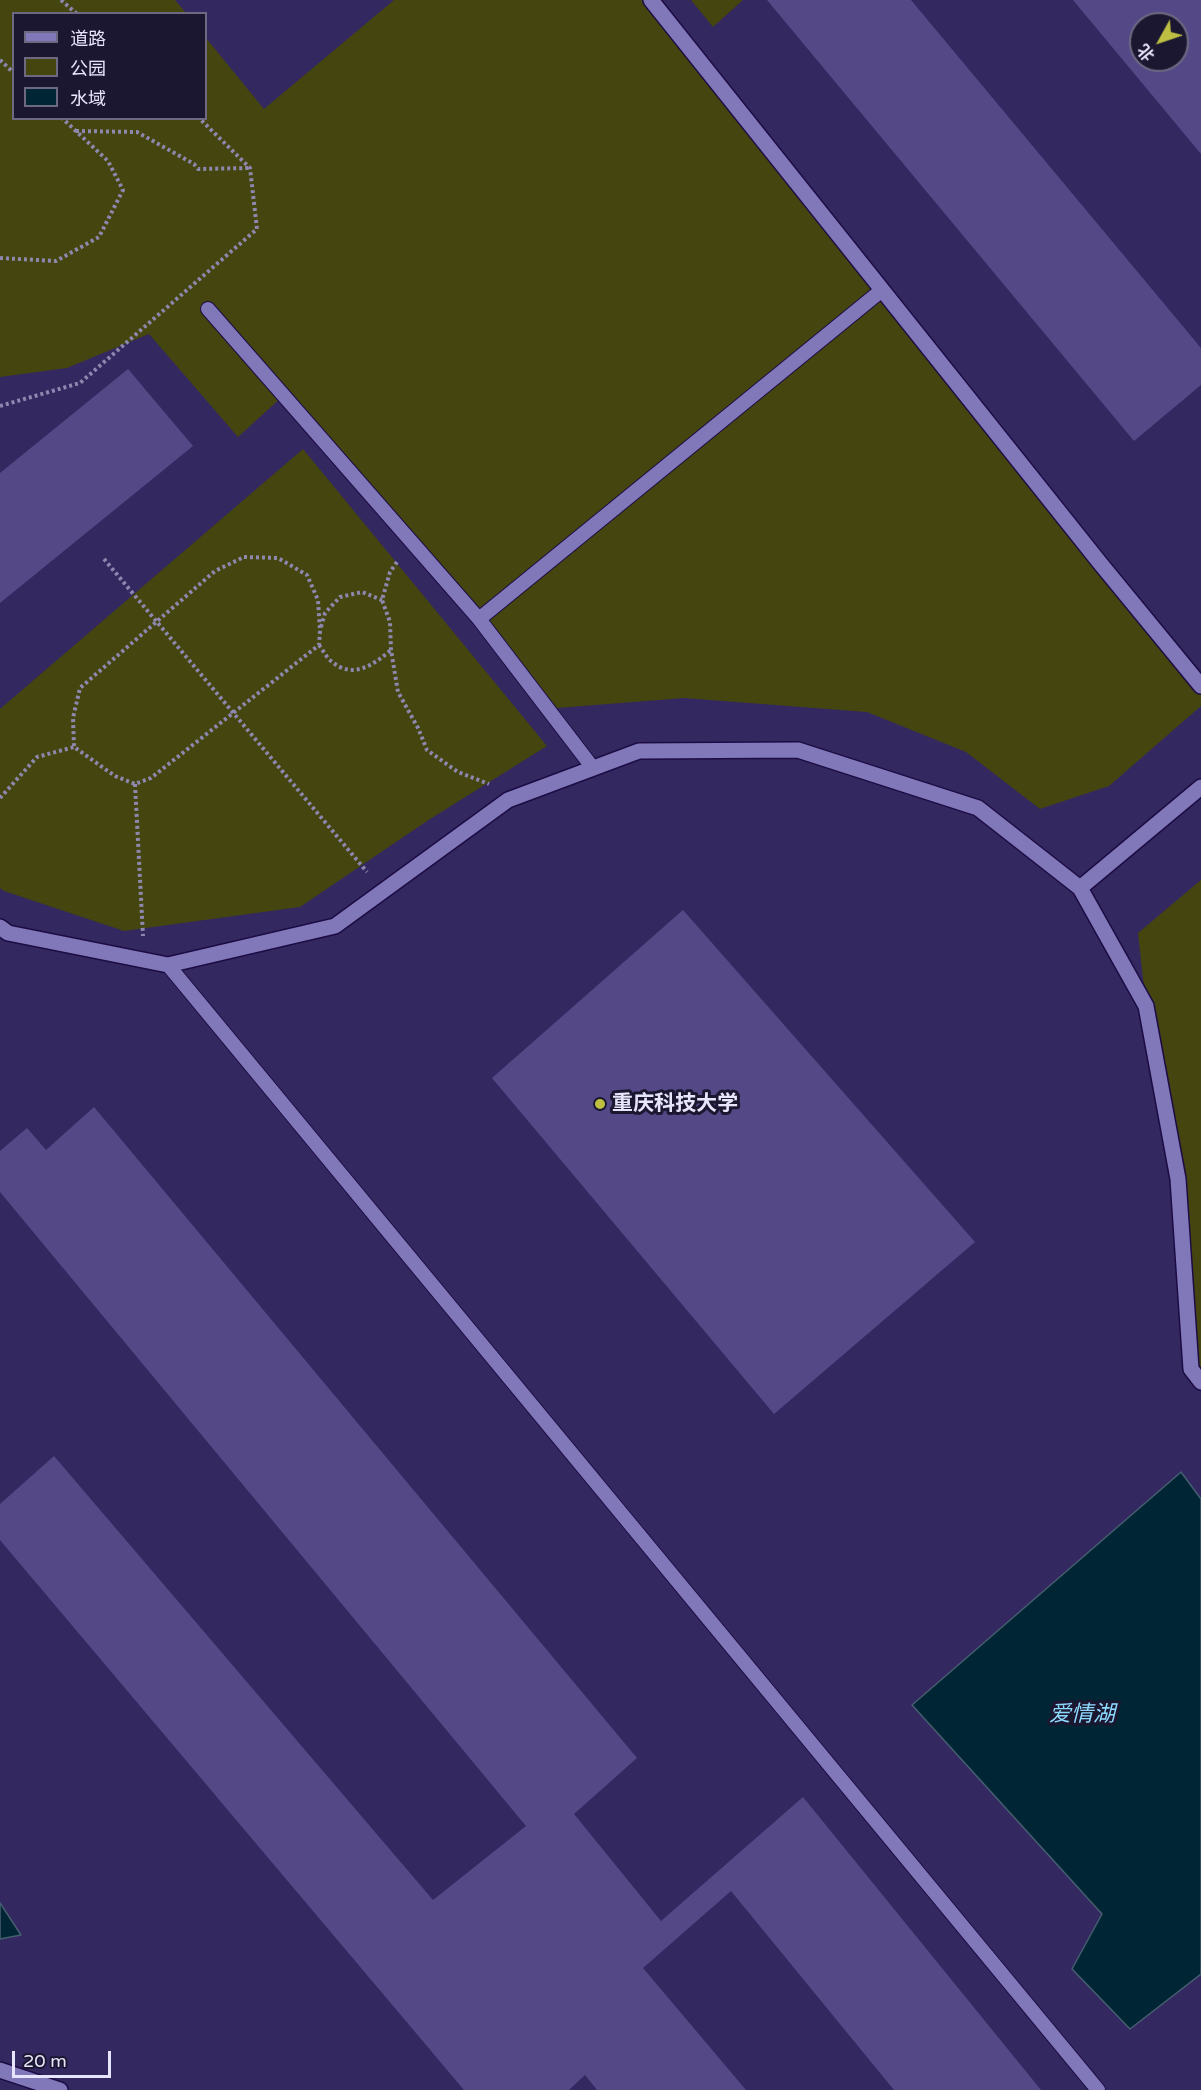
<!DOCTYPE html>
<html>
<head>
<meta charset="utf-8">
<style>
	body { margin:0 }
	#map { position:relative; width:1201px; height:2090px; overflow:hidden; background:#342861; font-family:"Varela Round","Noto Sans SC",sans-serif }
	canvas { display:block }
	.legend { position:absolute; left:12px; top:12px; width:195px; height:108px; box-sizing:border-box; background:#1b1730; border:2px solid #6d6981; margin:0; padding:8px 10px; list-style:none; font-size:18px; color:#e7e5fb }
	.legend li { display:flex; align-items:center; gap:12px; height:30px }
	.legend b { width:30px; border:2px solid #6d6981 }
	.north { position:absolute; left:1129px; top:12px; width:60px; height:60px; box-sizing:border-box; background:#1b1730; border:2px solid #6d6981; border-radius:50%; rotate:230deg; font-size:16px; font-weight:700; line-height:24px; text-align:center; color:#e7e5fb }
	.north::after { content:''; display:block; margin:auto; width:21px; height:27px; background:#bebf42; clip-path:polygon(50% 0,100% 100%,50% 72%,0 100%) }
	.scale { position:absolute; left:12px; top:2051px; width:99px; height:27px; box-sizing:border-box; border:3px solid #e7e5fb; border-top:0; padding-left:8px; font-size:18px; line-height:21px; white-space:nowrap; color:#e7e5fb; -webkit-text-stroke:4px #1b1730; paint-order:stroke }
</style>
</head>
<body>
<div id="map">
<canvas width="1201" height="2090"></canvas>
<ul class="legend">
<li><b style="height:8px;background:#8178b9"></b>道路</li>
<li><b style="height:16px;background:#454510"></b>公园</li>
<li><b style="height:16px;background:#002534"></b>水域</li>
</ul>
<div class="north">北</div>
<div class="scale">20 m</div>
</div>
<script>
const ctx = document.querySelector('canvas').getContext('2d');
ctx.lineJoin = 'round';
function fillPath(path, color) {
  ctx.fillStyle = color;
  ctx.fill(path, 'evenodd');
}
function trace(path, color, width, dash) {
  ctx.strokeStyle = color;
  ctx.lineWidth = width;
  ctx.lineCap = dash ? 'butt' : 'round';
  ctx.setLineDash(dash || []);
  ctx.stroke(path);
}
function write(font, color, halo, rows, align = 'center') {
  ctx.font = font + ' "Varela Round","Noto Sans SC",sans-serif';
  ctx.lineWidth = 6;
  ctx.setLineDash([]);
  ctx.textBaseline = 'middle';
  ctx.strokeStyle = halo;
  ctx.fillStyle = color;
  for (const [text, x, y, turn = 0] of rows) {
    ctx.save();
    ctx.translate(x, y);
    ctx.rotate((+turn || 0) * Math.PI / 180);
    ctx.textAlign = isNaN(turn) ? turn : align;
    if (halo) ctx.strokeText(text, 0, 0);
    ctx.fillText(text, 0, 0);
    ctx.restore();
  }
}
const green = new Path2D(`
	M0 0H175L186 13 14 14V118H206V38L264 109 394 0H651L1201 686V706L1109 786 1040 809 966 752 867 712 684 698 557 708 284 395 238 437 149 334 67 368 0 377Z
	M691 0H743L713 27Z
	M303 449 547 746 427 821 300 907 124 931 4 891 0 888V709Z
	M1201 880V1382L1191 1369 1178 1179 1146 1006 1138 933Z`);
const water = new Path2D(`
	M1181 1472 1201 1499V1974L1130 2029 1072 1969 1102 1914 912 1705Z
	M0 1903 21 1935 0 1939Z`);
const building = new Path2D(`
	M767 0H911L1201 348V385L1134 441Z
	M1073 0H1201V154ZM1141 24H1177V60H1141Z
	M128 369 193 446 0 603V473Z
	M683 910 975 1242 774 1414 492 1078Z
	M94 1107 637 1758 574 1814 661 1921 803 1797 1041 2090H894L731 1891 643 1968 746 2090H597L585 2075 569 2090H464L0 1540V1504L54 1456 433 1900 526 1826 0 1192V1151L27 1128 46 1150Z`);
const path = new Path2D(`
	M61 0 77 14
	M0 60 14 73
	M76 131 137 132 194 164 198 169 249 168
	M0 258 56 261 99 237 123 190 108 161 62 118
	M0 406 80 383 257 229 250 168 199 118
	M244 557 278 558 307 575 318 600 320 631 319 645 151 778 135 784 115 776 74 747 73 718 80 688 215 571Z
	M104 559 367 872
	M397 562 390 572 382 600 390 622 391 650 398 692 418 728 427 750 458 772 489 784
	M321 627 325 613 340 597 362 592 382 600
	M319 645C323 650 326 657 331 661 353 680 373 665 391 650
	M135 784 143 936
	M0 798 37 757 74 747`);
const service = new Path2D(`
	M208 309 479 619 593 768
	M479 619 882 290
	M168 965 1098 2090`);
const minor = new Path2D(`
	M651 0 1100 563 1201 686
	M1080 888 1201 787
	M0 927 8 933 168 965 335 926 508 800 639 751 798 750 978 808 1080 888 1146 1006 1178 1179 1191 1369 1201 1382
	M0 2070 60 2090`);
const markers = [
	[600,1104,6,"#bebf42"]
];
const poiNames = [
	["重庆科技大学",612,1104]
];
const waterNames = [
	["爱情湖",1082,1715]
];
fillPath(green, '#454510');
fillPath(water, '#002534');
trace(water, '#455f70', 1.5);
fillPath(building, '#544986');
trace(service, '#1d0c44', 16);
trace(minor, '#1d0c44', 18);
trace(path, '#8e87ae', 4, [3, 3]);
trace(service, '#8178b9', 14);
trace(minor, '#8178b9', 15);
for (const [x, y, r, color] of markers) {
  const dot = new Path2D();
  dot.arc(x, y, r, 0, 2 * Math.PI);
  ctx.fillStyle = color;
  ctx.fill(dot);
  trace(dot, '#1b1730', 2);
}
write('bold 21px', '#e7e5fb', '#1b1730', poiNames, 'left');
write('italic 22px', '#8ddaff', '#1b1730', waterNames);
</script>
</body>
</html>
